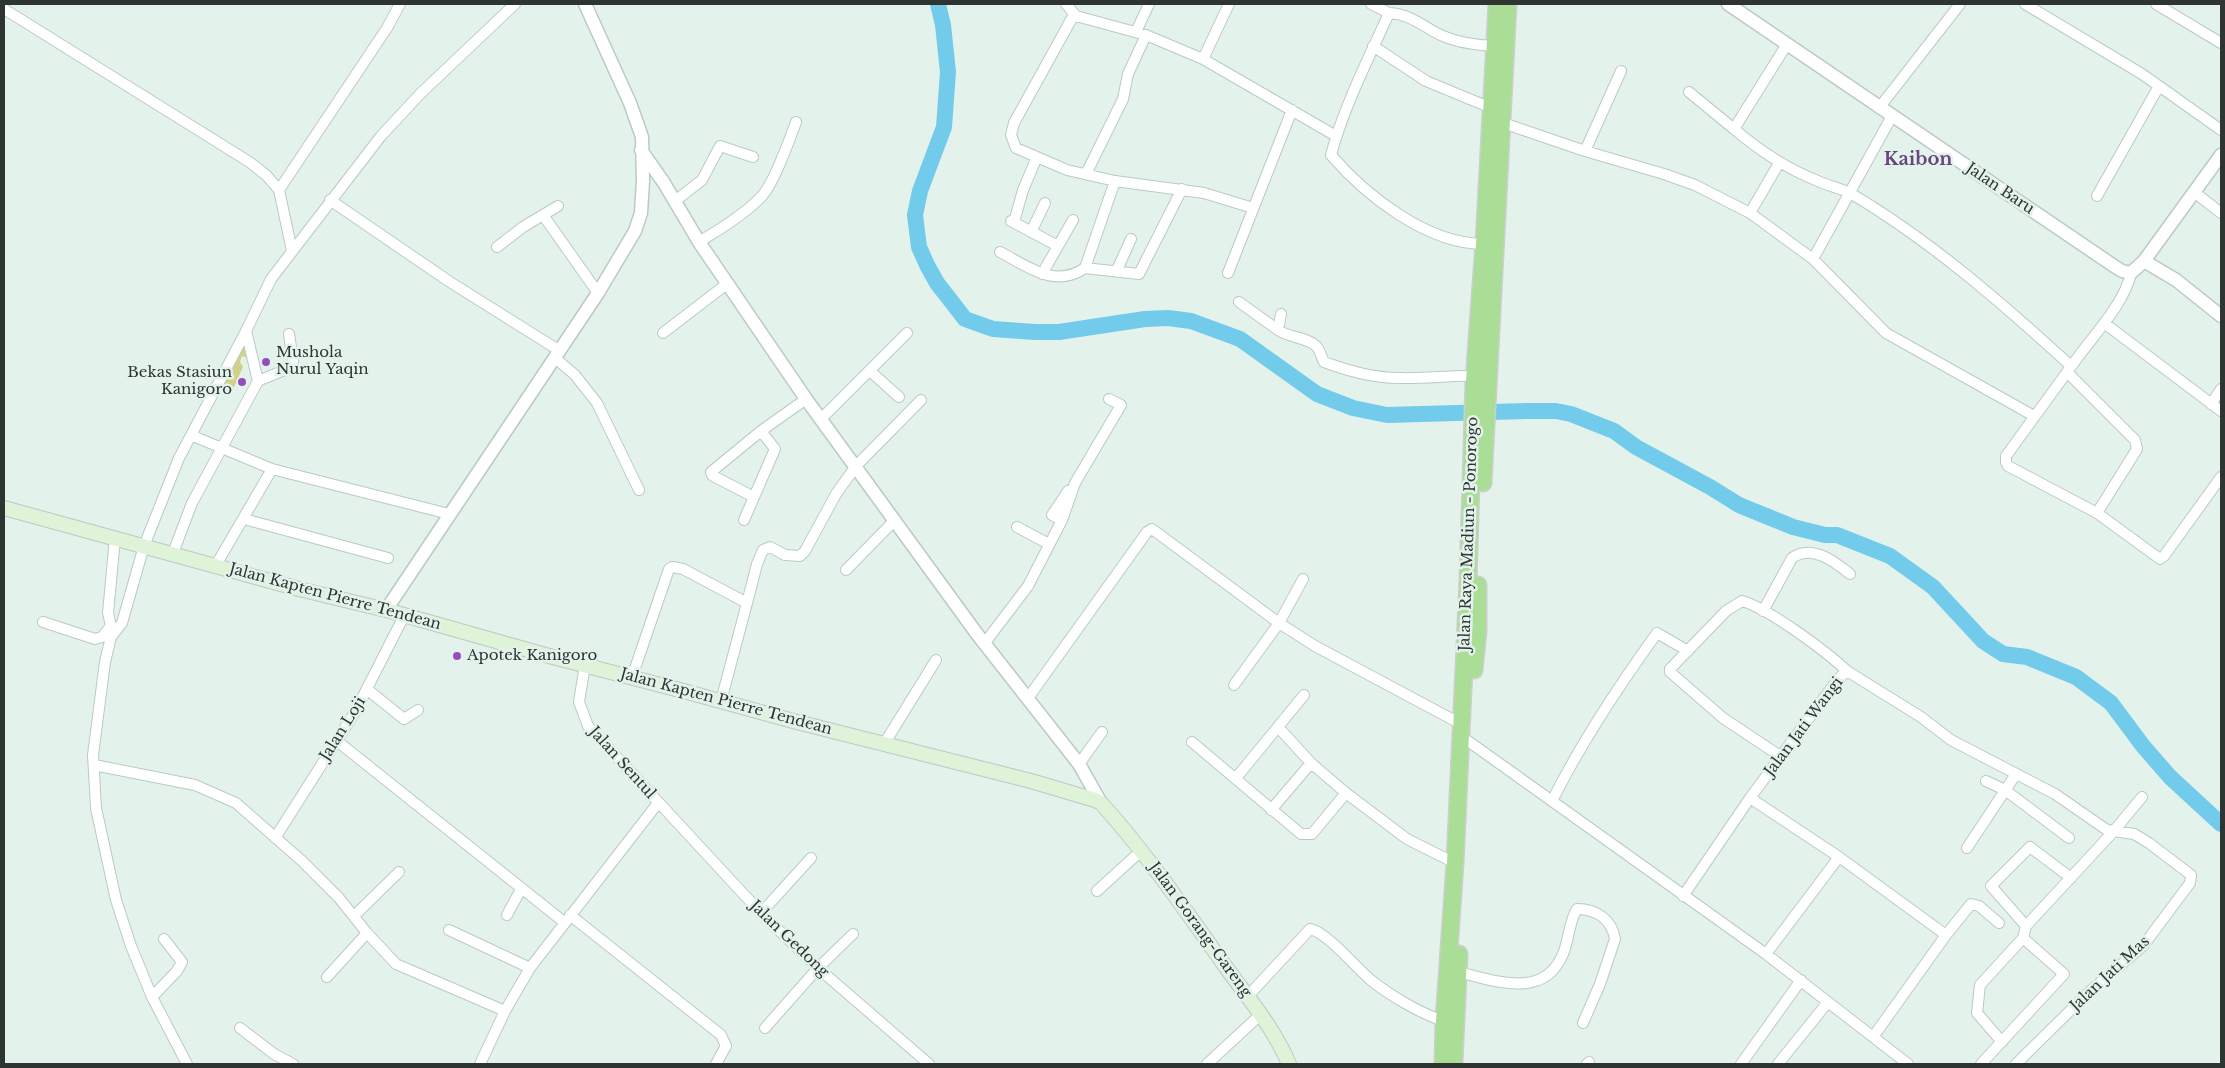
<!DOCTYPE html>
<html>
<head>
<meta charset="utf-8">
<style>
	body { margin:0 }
	#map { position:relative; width:2225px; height:1068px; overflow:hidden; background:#e3f2eb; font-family:"Libre Baskerville",serif }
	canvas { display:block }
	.frame { position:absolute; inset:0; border:5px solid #2e3432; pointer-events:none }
</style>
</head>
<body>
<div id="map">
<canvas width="2225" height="1068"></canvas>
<div class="frame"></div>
</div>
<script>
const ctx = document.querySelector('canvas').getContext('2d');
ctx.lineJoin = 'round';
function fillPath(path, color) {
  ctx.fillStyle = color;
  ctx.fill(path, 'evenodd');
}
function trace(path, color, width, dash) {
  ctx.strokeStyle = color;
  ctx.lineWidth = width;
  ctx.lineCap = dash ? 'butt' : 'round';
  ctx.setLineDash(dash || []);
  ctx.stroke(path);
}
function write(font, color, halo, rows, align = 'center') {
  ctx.font = font + ' "Libre Baskerville",serif';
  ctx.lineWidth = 5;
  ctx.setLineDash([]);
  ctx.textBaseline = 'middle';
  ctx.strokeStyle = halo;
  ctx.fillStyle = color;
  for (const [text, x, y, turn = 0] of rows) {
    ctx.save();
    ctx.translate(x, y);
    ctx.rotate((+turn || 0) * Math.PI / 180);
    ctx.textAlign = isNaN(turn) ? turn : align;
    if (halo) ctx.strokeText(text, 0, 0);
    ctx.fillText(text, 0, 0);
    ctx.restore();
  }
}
const green = new Path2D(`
	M244 344 251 359 242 356 240 362 243 367 233 389 230 388 229 391 219 387Z`);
const river = new Path2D(`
	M938 4 943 25 948 72 944 127 920 191 915 215 919 247 927 265 937 283 965 319 993 329 1035 332H1059L1145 319 1168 318 1191 321 1240 339 1317 394 1353 408 1387 415 1527 411H1556L1571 414 1614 431 1636 447 1710 487 1739 505 1793 527 1825 535H1837L1890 556 1933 587 1983 641 2003 654 2027 657 2076 677 2111 703 2143 746 2170 777 2221 824`);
const minor = new Path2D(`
	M1066 4 1076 16
	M1371 4 1389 13C1368 60 1344 106 1331 155 1367 197 1428 244 1484 244
	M2025 4 2142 74 2221 130
	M2156 4 2221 43
	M4 9 251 163 267 176 279 190
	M1389 13C1412 14 1424 28 1443 36 1459 43 1476 45 1493 46
	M1076 16 1072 18 1014 123 1011 135 1016 148 1067 170 1115 181 1204 193 1253 208
	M1076 16 1146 35 1203 59 1336 136
	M1136 32 1149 4
	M1787 44 1734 129C1760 151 1787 169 1818 181 1828 186 1840 188 1850 193 1930 240 2003 304 2071 366
	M1373 46 1426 81 1496 110
	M1203 59 1229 4
	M1689 92 1734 129
	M1879 108 1960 4
	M1503 123 1585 151 1664 174 1695 185 1750 213 1813 259 1886 333 2034 416
	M1585 151 1621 71
	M1086 174 1123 99 1128 74 1146 35
	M2194 192 2221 213
	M2097 196 2159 86
	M330 200 450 282 560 351
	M675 201 702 180 720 146 753 157
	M1750 213 1779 163
	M543 215 598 293
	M1011 221 1058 246
	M1014 222 1023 190 1037 157
	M1031 232 1045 203
	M699 242C720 229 745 214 762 196 775 181 789 141 796 122
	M497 247 523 227 558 206
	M292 251 279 190 387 28 400 4
	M1000 252C1027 266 1055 289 1085 268L1115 181
	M1813 259 1892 116
	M1085 268 1139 274 1182 189
	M1117 270 1131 239
	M1228 273 1292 110
	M2131 273C2125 302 2096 333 2078 357 2054 390 2030 423 2006 456V462L2008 466 2097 513 2160 559 2164 556 2221 477
	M1042 274 1073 220
	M1239 302 1278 330
	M1281 314 1278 330C1289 338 1308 337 1317 347 1320 351 1322 358 1324 362 1349 371 1373 378 1400 378 1425 379 1450 375 1475 376
	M2104 323 2221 411
	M246 331 258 381
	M663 333 728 283
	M555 358 575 375 597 403 639 490
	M870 371 899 397
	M2067 372 2135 440 2137 449 2097 513
	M2211 404 2221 389
	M821 419 907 333
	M193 436 272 469 449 514
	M754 497 715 477 712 475 711 472 761 431 806 399
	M244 519 388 558
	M744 520 775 449 761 431
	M1062 520 1052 515 1068 491
	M1017 527 1049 544
	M173 553 192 503 258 381 292 367 293 361 289 334
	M216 565 272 469
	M846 570 895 520
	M1763 611 1792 558C1812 544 1834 561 1850 574
	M43 622 95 639 102 637 111 626 108 613 115 538
	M984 644 1028 586 1062 520 1075 483 1121 405 1109 399
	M585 665 579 702 588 726 761 913 818 968 929 1064
	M1847 671 1921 717 1951 740 2055 794 2107 830 2134 834 2149 843 2191 875 2190 883 2143 946 2089 992 2016 1064
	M632 677 669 569 672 567 683 569 747 603 757 564 763 550 770 547 785 555 800 556 805 551 836 494 856 466 921 400
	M1234 685 1279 623 1303 579
	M368 690 404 719 418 710
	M1028 698 1147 532 1152 529 1279 623 1315 646 1461 724
	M721 701 747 603
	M1278 727 1311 763 1346 793 1407 839 1455 863
	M337 741 564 922
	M1468 741 1766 954 1908 1064
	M1192 742 1301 834H1312L1346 793
	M884 744 936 660
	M1079 764 1102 732
	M94 765 195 785 236 803 302 861 339 898 367 933 396 964 505 1011
	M1236 778 1304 695
	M1986 781 2005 790 2069 838
	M1750 798 1839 857 1946 935 1873 1037
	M1552 801C1582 741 1618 687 1657 633L1688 651
	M1271 810 1311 763
	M275 838 355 712 404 616
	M1967 848 2016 774
	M1097 891 1142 850
	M1683 896 1750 798 1838 679 1847 671C1827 652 1768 608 1742 601L1726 611 1670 669V672L1723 718 1780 756
	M761 913 811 858
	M507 915 521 889
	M570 915 721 1035 726 1046 716 1064
	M354 916 399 872
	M2026 926 1991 886 2030 847 2071 878
	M449 930 530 968
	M1946 935 1971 904 1979 906 1999 923
	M1766 954 1839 857
	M1454 971C1491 979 1543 1002 1563 954 1569 940 1569 921 1577 909 1597 909 1612 920 1615 939L1600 984 1583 1023
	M327 977 367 933
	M1248 996 1310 929C1327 932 1357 969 1372 981 1391 996 1421 1014 1444 1021
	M152 997 177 971 182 962 164 939
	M240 1028 274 1054 293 1064
	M765 1028 818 968 853 934
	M2002 1042 1977 1013 1980 985 2023 938 2026 926 2113 832 2142 797
	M187 1064 152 997 131 946 116 900 96 808 93 755 105 662 111 637 122 623 144 546 179 458 246 331 271 279 381 136 421 93 515 4
	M480 1064 505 1011 530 968 658 803
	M1207 1064 1260 1015
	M1587 1064 1589 1062
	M1741 1064 1801 980
	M1778 1064 1828 1002
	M1981 1064 2064 974 2023 938`);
const tertiary = new Path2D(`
	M1728 4 2114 266 2122 271 2131 273 2144 261 2176 280 2221 316
	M641 150 664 183 699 242 806 399 977 634 1079 764 1101 803
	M2144 261 2221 155
	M386 610 598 293 635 231 641 213 643 181 642 137 630 103 585 4`);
const secondary = new Path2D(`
	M4 508 299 589 386 610 549 656 691 693 793 721 1031 781 1095 800 1101 803C1147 854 1185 910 1225 966 1248 998 1274 1028 1289 1064`);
const trunk = new Path2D(`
	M1483 483 1508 4
	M1474 670 1478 632V585
	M1454 1062 1459 954
	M1443 1064 1444 1021 1455 863 1468 581 1474 381 1484 244 1497 4`);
const markers = [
	[266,362,5,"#944ec2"],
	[242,382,5,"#944ec2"],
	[457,656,5,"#944ec2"]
];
const streetNames = [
	["Jalan Baru",2000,189,34],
	["Jalan Raya Madiun - Ponorogo",1469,534,-88],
	["Jalan Kapten Pierre Tendean",335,597,15],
	["Jalan Kapten Pierre Tendean",726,702,15],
	["Jalan Jati Wangi",1804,727,-53],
	["Jalan Loji",343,729,-58],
	["Jalan Sentul",622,763,48],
	["Jalan Gorang-Gareng",1200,930,54],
	["Jalan Gedong",789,939,44],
	["Jalan Jati Mas",2110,974,-43]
];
const poiNames = [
	["Mushola",276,353],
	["Nurul Yaqin",276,370],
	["Bekas Stasiun",232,373,"right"],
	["Kanigoro",232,390,"right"],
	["Apotek Kanigoro",467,656]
];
const quarterNames = [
	["Kaibon",1918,160]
];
fillPath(green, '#d0d287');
trace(river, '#73cbec', 16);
trace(minor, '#bbcac3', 12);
trace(tertiary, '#bbcac3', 15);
trace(secondary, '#bbcac3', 16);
trace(trunk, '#cdcece', 19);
trace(minor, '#fff', 10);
trace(tertiary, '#fff', 12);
trace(secondary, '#dff3d8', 14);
trace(trunk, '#aade97', 16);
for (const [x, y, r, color] of markers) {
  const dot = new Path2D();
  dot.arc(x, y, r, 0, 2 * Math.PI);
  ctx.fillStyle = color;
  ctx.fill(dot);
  trace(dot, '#e3f2eb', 2);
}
write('15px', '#2e3432', '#e3f2eb', streetNames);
write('15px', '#2e3432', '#e3f2eb', poiNames, 'left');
write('bold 18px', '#674580', '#e3f2eb', quarterNames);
</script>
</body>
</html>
